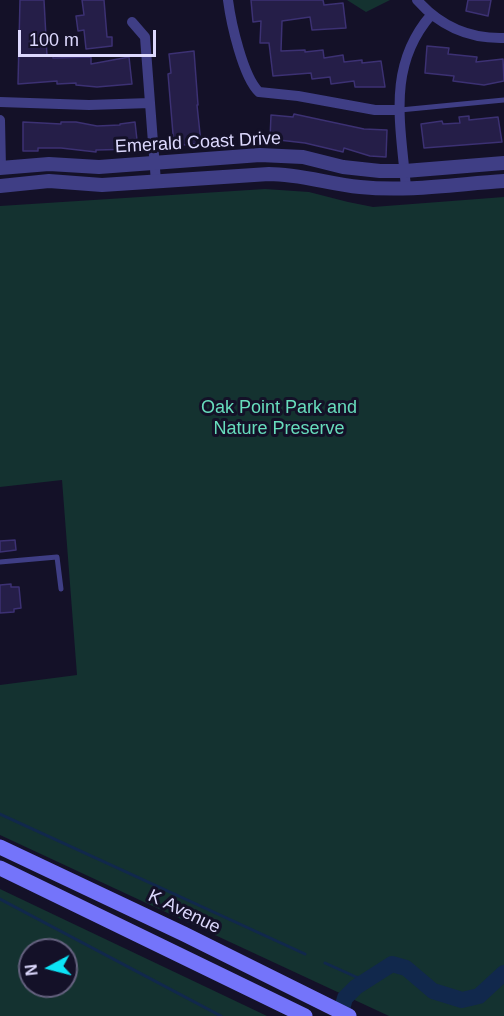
<!DOCTYPE html>
<html>
<head>
<meta charset="utf-8">
<style>
	body { margin:0 }
	#map { position:relative; width:504px; height:1016px; overflow:hidden; background:#141128; font-family:Helvetica,sans-serif }
	canvas { display:block }
	.north { position:absolute; left:18px; top:938px; width:60px; height:60px; box-sizing:border-box; background:#141128; border:2px solid #64617e; border-radius:50%; rotate:263deg; font-size:16px; font-weight:700; line-height:24px; text-align:center; color:#ddd9fe }
	.north::after { content:''; display:block; margin:auto; width:21px; height:27px; background:#0ce4f6; clip-path:polygon(50% 0,100% 100%,50% 72%,0 100%) }
	.scale { position:absolute; left:18px; top:30px; width:138px; height:27px; box-sizing:border-box; border:3px solid #ddd9fe; border-top:0; padding-left:8px; font-size:18px; line-height:21px; white-space:nowrap; color:#ddd9fe; -webkit-text-stroke:4px #141128; paint-order:stroke }
</style>
</head>
<body>
<div id="map">
<canvas width="504" height="1016"></canvas>
<div class="north">N</div>
<div class="scale">100 m</div>
</div>
<script>
const ctx = document.querySelector('canvas').getContext('2d');
ctx.lineJoin = 'round';
function fillPath(path, color) {
  ctx.fillStyle = color;
  ctx.fill(path, 'evenodd');
}
function trace(path, color, width, dash) {
  ctx.strokeStyle = color;
  ctx.lineWidth = width;
  ctx.lineCap = dash ? 'butt' : 'round';
  ctx.setLineDash(dash || []);
  ctx.stroke(path);
}
function write(font, color, halo, rows, align = 'center') {
  ctx.font = font + ' Helvetica,sans-serif';
  ctx.lineWidth = 6;
  ctx.setLineDash([]);
  ctx.textBaseline = 'middle';
  ctx.strokeStyle = halo;
  ctx.fillStyle = color;
  for (const [text, x, y, turn = 0] of rows) {
    ctx.save();
    ctx.translate(x, y);
    ctx.rotate((+turn || 0) * Math.PI / 180);
    ctx.textAlign = isNaN(turn) ? turn : align;
    if (halo) ctx.strokeText(text, 0, 0);
    ctx.fillText(text, 0, 0);
    ctx.restore();
  }
}
const green = new Path2D(`
	M347 0H390L366 12Z
	M265 189 309 192 348 202 373 207 504 197V1016H389L0 835V685L77 675 62 480 0 487V206Z
	M0 889 267 1016H0ZM30 950H66V986H30Z`);
const stream = new Path2D(`
	M0 814 305 954
	M0 899 221 1016
	M325 963 365 981`);
const river = new Path2D(`
	M340 1016 345 998 356 987 392 964 406 968 433 991 462 1000 479 996 504 973`);
const building = new Path2D(`
	M20 0H44L47 56 53 55V58L91 57V64L129 57 132 84 97 87 76 85V83L57 84V81L18 84Z
	M82 0H104L107 37H112V46L86 49 84 30 78 31 76 16 84 15Z
	M251 0H323L324 5 343 3 346 28 312 30 310 17 282 21 281 51 305 50V52L323 50 324 58 343 55 344 62 362 60V63L381 61 385 87H355L354 81 331 84 330 77 312 79 311 73 273 76 269 43H260L261 21 253 22Z
	M468 0H491L488 16 466 11Z
	M427 46 449 48 448 54 477 57 476 62 503 59 504 81 484 85 453 81 454 76 425 73Z
	M194 51 198 105H197L201 143 174 146 168 74 171 73 169 54Z
	M294 114 364 129 387 130 386 157 370 156 344 148 343 152 305 143 270 139 271 115 293 117Z
	M469 116V120L498 117 502 142 424 148 421 124 442 121 443 124 460 123 459 117Z
	M23 122 61 124V122H76L97 126 120 125V124L135 122 138 149 96 150V152L61 148H38V151H23Z
	M15 540 16 550 0 552V541Z
	M11 584V587H19L21 608 14 609V612L0 613V585Z`);
const service = new Path2D(`
	M400 110 504 100
	M0 562 57 557 61 589`);
const minor = new Path2D(`
	M228 0C231 23 243 77 259 92L298 96 375 110H400
	M417 0C440 26 469 39 504 38
	M132 22 145 37 156 182
	M0 102 89 105 150 103
	M0 120 1 168
	M406 188C401 125 386 67 431 15`);
const tertiary = new Path2D(`
	M0 168 49 164 99 167 260 155 303 157 343 167 380 171H405L504 163
	M0 186 49 181 102 185 269 174C300 174 329 184 360 187 408 192 457 184 504 181`);
const secondary = new Path2D(`
	M0 847 184 934 349 1016
	M0 868 305 1016`);
const streetNames = [
	["Emerald Coast Drive",198,143,-3],
	["K Avenue",184,912,26]
];
const parkNames = [
	["Oak Point Park and",279,408],
	["Nature Preserve",279,429]
];
fillPath(green, '#143230');
trace(stream, '#11284c', 3);
trace(river, '#11284c', 16);
fillPath(building, '#251e48');
trace(building, '#3c3173', 1.5);
trace(service, '#3f3e85', 5);
trace(minor, '#3f3e85', 10);
trace(tertiary, '#3f3e85', 14);
trace(secondary, '#7474fa', 15);
write('18px', '#ddd9fe', '#141128', streetNames);
write('18px', '#67dcbc', '#141128', parkNames);
</script>
</body>
</html>
